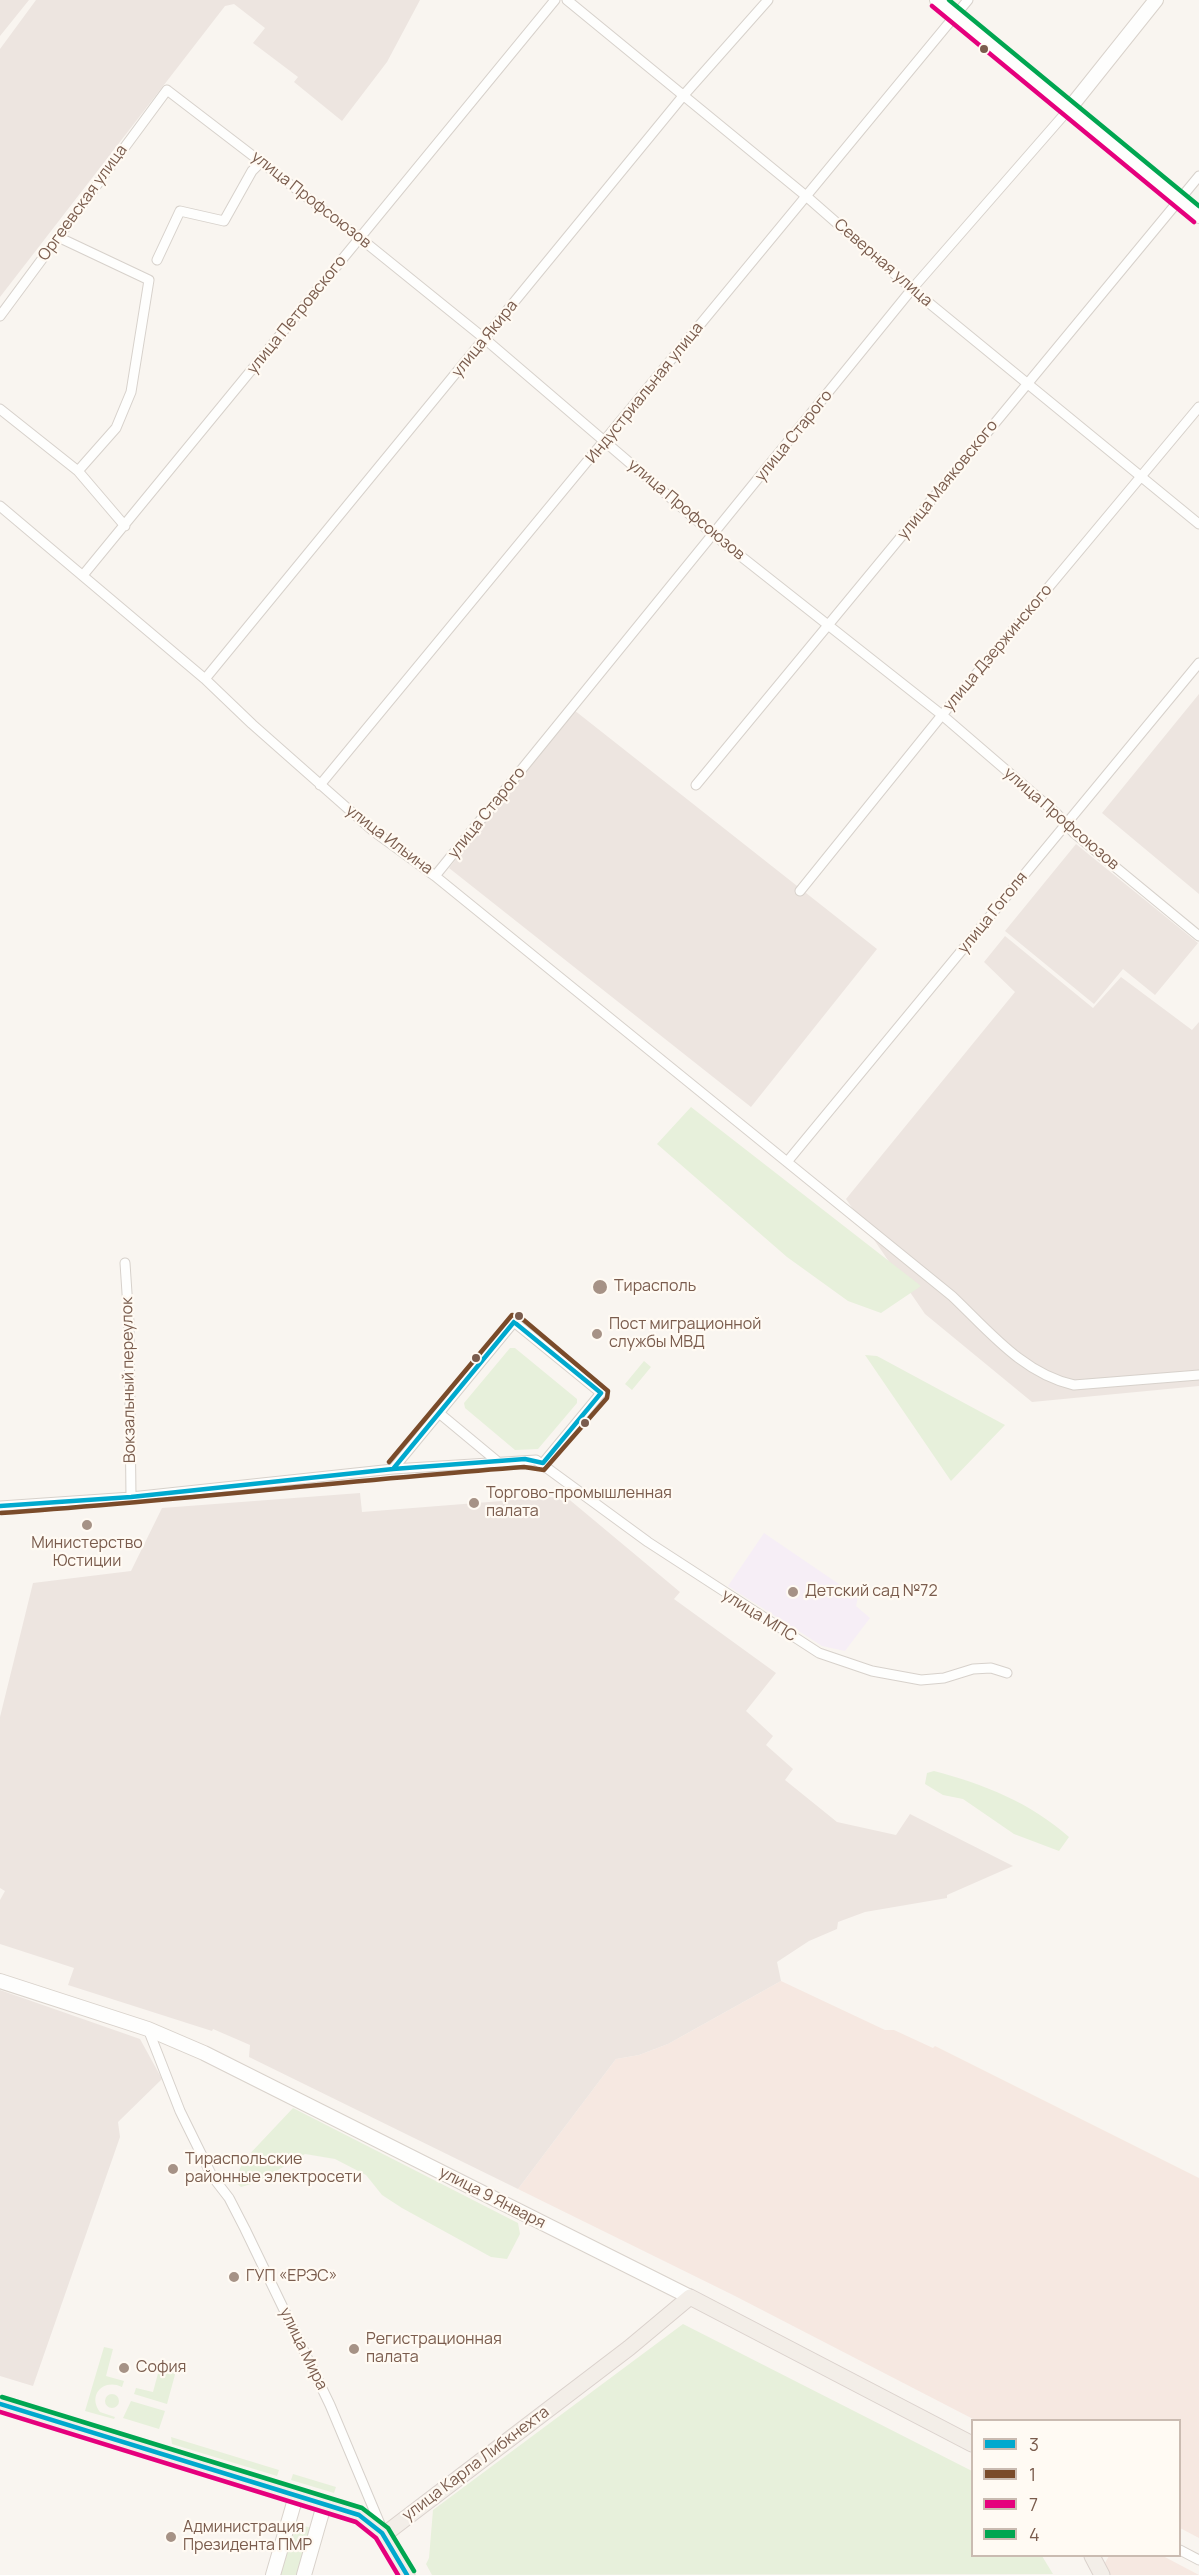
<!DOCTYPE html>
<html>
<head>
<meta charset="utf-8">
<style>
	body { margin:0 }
	#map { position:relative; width:1199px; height:2575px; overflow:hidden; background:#f9f5f0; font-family:Manrope,sans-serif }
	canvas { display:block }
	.legend { position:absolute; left:971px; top:2419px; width:210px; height:138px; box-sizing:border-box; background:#fffaf3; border:2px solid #cabbb1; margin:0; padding:8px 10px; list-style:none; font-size:18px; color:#7a5c4d }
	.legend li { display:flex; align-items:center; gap:12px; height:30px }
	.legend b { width:30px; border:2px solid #cabbb1 }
</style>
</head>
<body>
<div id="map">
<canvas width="1199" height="2575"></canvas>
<ul class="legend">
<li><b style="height:8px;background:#00a9ce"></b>3</li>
<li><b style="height:8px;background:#7a4b2a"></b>1</li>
<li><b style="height:8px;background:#e5007d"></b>7</li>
<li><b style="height:8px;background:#00a651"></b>4</li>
</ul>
</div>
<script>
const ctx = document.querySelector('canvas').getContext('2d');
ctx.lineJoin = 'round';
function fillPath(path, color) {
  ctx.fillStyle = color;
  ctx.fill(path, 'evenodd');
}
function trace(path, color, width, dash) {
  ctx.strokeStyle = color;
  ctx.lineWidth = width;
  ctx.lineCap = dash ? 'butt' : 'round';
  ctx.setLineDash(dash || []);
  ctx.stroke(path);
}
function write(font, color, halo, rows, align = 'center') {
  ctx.font = font + ' Manrope,sans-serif';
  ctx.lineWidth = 4.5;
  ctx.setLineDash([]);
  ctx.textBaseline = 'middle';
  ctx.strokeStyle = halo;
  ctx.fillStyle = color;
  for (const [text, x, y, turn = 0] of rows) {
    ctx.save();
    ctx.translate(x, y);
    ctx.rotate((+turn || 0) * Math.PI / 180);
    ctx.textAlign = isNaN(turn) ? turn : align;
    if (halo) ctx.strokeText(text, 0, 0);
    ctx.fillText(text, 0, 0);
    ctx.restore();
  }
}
const commercial = new Path2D(`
	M781 1981 885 2030H894L933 2048 935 2046 1199 2178V2538L1180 2528V2420H975L735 2296 518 2189 616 2059 639 2055 668 2044Z
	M1109 2556H1163L1199 2575H1107L1103 2566Z`);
const industrial = new Path2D(`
	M0 0H29L0 36Z
	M36 0H420L387 62 342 121 294 82 298 77 253 43 265 28 234 4 225 6 0 297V49Z
	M1199 694V894L1102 813Z
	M574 710 877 949 751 1107 449 868Z
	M1076 844 1198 943 1155 995 1123 969 1094 1004 1005 931Z
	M1005 936 1093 1008 1121 977 1192 1030 1199 1022V1386L1032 1402 925 1314 846 1199 1015 992 984 962Z
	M360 1493 362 1512 565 1496 680 1592 674 1599 776 1673 746 1711 773 1736 766 1745 793 1769 785 1780 837 1822 896 1835 910 1814 1013 1866 947 1895V1898L865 1912 838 1922 837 1929 809 1941 777 1962 781 1981 668 2044 639 2055 616 2059 518 2189 249 2057 250 2045 213 2029 212 2031 68 1985 74 1968 0 1944V1900L5 1891 0 1888V1717L33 1583 131 1571 162 1508Z
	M0 1990 140 2039 162 2079 118 2122 120 2137 33 2386 0 2376Z`);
const education = new Path2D(`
	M764 1533 858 1597 856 1606 870 1618 845 1651 822 1646 728 1586Z`);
const green = new Path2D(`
	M691 1107 921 1286 881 1313 848 1301 787 1257 657 1144Z
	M510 1348H515L577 1399V1403L538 1449 515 1450 465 1408 464 1403Z
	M865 1355 877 1356 1005 1425 951 1481Z
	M644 1361 651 1367 632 1390 625 1384Z
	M934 1771C984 1784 1031 1803 1069 1837L1059 1851 1014 1834 963 1799 943 1795 925 1784 927 1773Z
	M293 2108 518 2223 520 2234 507 2259 491 2257 402 2208 382 2195 366 2175 335 2159 305 2154 258 2182 241 2187 234 2181 244 2160Z
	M683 2324 972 2471V2556H1042L1053 2574 432 2575 426 2564 429 2558 433 2510Z
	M104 2347 113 2349 106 2376 124 2381 122 2387C104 2378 87 2395 100 2412L115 2417 114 2419 85 2411Z
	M160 2366 176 2371 167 2404 134 2394 136 2388 153 2392Z
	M105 2401a7 7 0 1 1 14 0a7 7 0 1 1-14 0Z
	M131 2401 165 2411 159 2429 123 2418Z
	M171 2437 279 2470 277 2476 172 2444Z
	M293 2474 336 2487 334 2493 291 2480Z
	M292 2523 312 2528 298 2575H277Z`);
const street = new Path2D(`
	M567 0 806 196 912 289 1199 524
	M58 237 149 280 131 392 116 428 78 471 125 526
	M157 260 180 211 224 221 252 171 262 161
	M0 316 167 90 360 238 485 339 714 535 942 715 1057 814 1074 833 1199 936
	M0 409 78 471
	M0 506 205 679 252 724 372 830 435 876 952 1296C988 1330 1023 1374 1074 1385L1199 1375
	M84 574 555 0
	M205 679 683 96 768 0
	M320 785 968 0
	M696 785 1199 176
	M435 876 912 289 1069 109
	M800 891 942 715 1199 407
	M787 1162 1199 663
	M125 1263 129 1323 131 1497
	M439 1413 498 1462
	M393 1469 514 1322 601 1393 543 1463
	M0 1506 131 1497 393 1469 536 1460 648 1542 819 1653 872 1671 921 1680 944 1678 973 1669 991 1668 1007 1673
	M148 2029 180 2111 212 2176 229 2198 245 2229 330 2405 382 2529
	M1180 2550 1199 2560`);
const secondary = new Path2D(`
	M937 0 1199 216
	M1069 109 1156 0
	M0 1981 148 2029 204 2053 690 2297
	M273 2575 296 2496
	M304 2575 324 2505`);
const primary = new Path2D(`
	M0 2404 359 2515C385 2526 394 2552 407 2575
	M385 2534 629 2348 690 2297 972 2444
	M1092 2556 1102 2575`);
const bus1 = new Path2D(`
	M514 1322 601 1393 543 1463 525 1459 393 1469Z
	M0 1506 131 1497 393 1469
	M0 2404 359 2515 382 2533 407 2575`);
const bus2 = new Path2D(`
	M1 1513C176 1501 350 1480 524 1467L544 1470 607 1398 608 1391 519 1316 512 1315 389 1462`);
const bus3 = new Path2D(`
	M932 6 1194 222
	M0 2412 356 2522 376 2538 398 2575`);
const bus4 = new Path2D(`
	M949 0 1199 206
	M2 2397 362 2508 388 2528 414 2571`);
const markers = [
	[984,49,5,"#7a5c4d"],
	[600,1287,8,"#a69286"],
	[519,1316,5,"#7a5c4d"],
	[597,1334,6,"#a69286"],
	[476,1358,5,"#7a5c4d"],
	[585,1423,5,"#7a5c4d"],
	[474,1503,6,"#a69286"],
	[87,1525,6,"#a69286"],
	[793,1592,6,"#a69286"],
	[173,2169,6,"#a69286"],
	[234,2277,6,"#a69286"],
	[354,2349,6,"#a69286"],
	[124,2368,6,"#a69286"],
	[171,2537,6,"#a69286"]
];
const streetNames = [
	["улица Профсоюзов",311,200,38],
	["Оргеевская улица",83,203,-54],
	["Северная улица",883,263,41],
	["улица Петровского",297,315,-51],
	["улица Якира",485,339,-51],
	["Индустриальная улица",645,393,-51],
	["улица Старого",794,436,-51],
	["улица Маяковского",948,480,-51],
	["улица Профсоюзов",686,510,40],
	["улица Дзержинского",998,648,-50],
	["улица Старого",487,813,-51],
	["улица Профсоюзов",1061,819,41],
	["улица Ильина",389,840,37],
	["улица Гоголя",993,913,-51],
	["Вокзальный переулок",129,1380,-91],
	["улица МПС",759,1616,32],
	["улица 9 Января",492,2198,27],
	["улица Мира",303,2349,64],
	["улица Карла Либкнехта",476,2464,-37]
];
const poiNames = [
	["Тирасполь",614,1287],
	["Пост миграционной",609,1325],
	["службы МВД",609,1343],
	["Торгово-промышленная",486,1494],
	["палата",486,1512],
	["Министерство",87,1544,"center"],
	["Юстиции",87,1562,"center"],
	["Детский сад №72",805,1592],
	["Тираспольские",185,2160],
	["районные электросети",185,2178],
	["ГУП «ЕРЭС»",246,2277],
	["Регистрационная",366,2340],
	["палата",366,2358],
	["София",136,2368],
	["Администрация",183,2528],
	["Президента ПМР",183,2546]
];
fillPath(commercial, '#f6e8e1');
fillPath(industrial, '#ede5e0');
fillPath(education, '#f6eef6');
fillPath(green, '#e7f0db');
trace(street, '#d7d1cb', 11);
trace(secondary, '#d9d2cb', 16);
trace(primary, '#dad1cc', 17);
trace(street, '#fefefd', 9);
trace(secondary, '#fefefd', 14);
trace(primary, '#f3eee8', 15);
trace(bus1, '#00a9ce', 4.5);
trace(bus2, '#7a4b2a', 4.5);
trace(bus3, '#e5007d', 4.5);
trace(bus4, '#00a651', 4.5);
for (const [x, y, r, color] of markers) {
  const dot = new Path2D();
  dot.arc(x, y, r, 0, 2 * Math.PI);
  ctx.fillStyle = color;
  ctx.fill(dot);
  trace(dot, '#fffaf3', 2);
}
write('16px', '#7a5c4d', '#fffaf3', streetNames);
write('16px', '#7a5c4d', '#fffaf3', poiNames, 'left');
</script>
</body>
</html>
